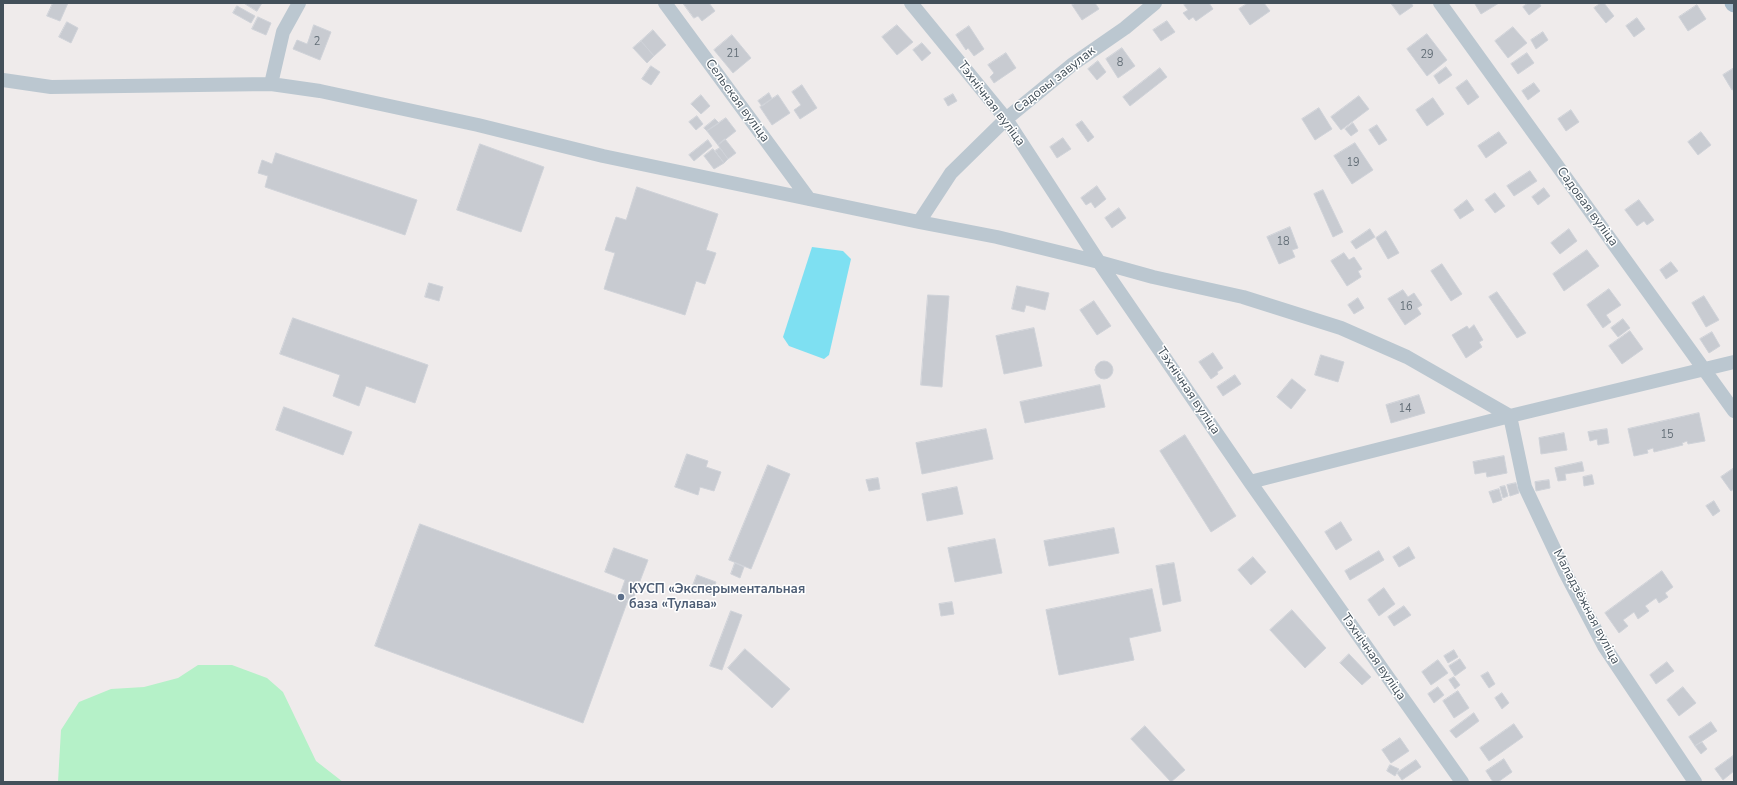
<!DOCTYPE html>
<html>
<head>
<meta charset="utf-8">
<style>
	body { margin:0 }
	#map { position:relative; width:1737px; height:785px; overflow:hidden; background:#efebeb; font-family:"Nunito Sans",sans-serif }
	canvas { display:block }
	.frame { position:absolute; inset:0; border:4px solid #43505a; pointer-events:none }
</style>
</head>
<body>
<div id="map">
<canvas width="1737" height="785"></canvas>
<div class="frame"></div>
</div>
<script>
const ctx = document.querySelector('canvas').getContext('2d');
ctx.lineJoin = 'round';
function fillPath(path, color) {
  ctx.fillStyle = color;
  ctx.fill(path, 'evenodd');
}
function trace(path, color, width, dash) {
  ctx.strokeStyle = color;
  ctx.lineWidth = width;
  ctx.lineCap = dash ? 'butt' : 'round';
  ctx.setLineDash(dash || []);
  ctx.stroke(path);
}
function write(font, color, halo, rows, align = 'center') {
  ctx.font = font + ' "Nunito Sans",sans-serif';
  ctx.lineWidth = 3;
  ctx.setLineDash([]);
  ctx.textBaseline = 'middle';
  ctx.strokeStyle = halo;
  ctx.fillStyle = color;
  for (const [text, x, y, turn = 0] of rows) {
    ctx.save();
    ctx.translate(x, y);
    ctx.rotate((+turn || 0) * Math.PI / 180);
    ctx.textAlign = isNaN(turn) ? turn : align;
    if (halo) ctx.strokeText(text, 0, 0);
    ctx.fillText(text, 0, 0);
    ctx.restore();
  }
}
const green = new Path2D(`
	M198 665H232L267 678 283 692 316 761 343 782H58L61 730 79 702 111 689 144 687 178 678Z`);
const water = new Path2D(`
	M812 247 843 251 851 259 829 355 824 359 789 346 783 337Z`);
const building = new Path2D(`
	M53 3H68L60 21 47 16Z
	M244 3H262L257 11Z
	M683 3H709L715 11 702 21 698 16 694 18Z
	M1076 3H1095L1099 9 1082 20 1072 5Z
	M1187 3H1209L1213 9 1196 21 1193 17 1189 20 1183 13 1188 10 1184 5Z
	M1248 3H1264L1270 11 1250 25 1239 9Z
	M1391 3H1411L1413 6 1400 15Z
	M1476 3H1499L1481 14 1475 4Z
	M1528 3H1539L1541 6 1529 15 1523 7Z
	M1601 3H1604L1614 16 1606 23 1594 8Z
	M1697 5 1706 19 1688 31 1679 17Z
	M237 6 255 16 251 23 233 13Z
	M258 17 271 23 266 35 252 29Z
	M1637 18 1645 29 1634 37 1626 26Z
	M1167 21 1175 32 1161 41 1153 30Z
	M67 22 78 28 71 43 59 37Z
	M314 25 331 32 320 60 293 49 297 40 307 44Z
	M897 25 913 42 897 55 882 37Z
	M969 26 984 49 974 56 968 48 966 50 956 35Z
	M1513 27 1527 43 1508 58 1495 41Z
	M653 30 666 45 654 56 641 41Z
	M1543 32 1548 40 1536 49 1531 40Z
	M1427 34 1447 60 1427 76 1407 49Z
	M732 35 751 58 733 73 714 50Z
	M641 41 654 56 647 63 633 48Z
	M922 43 931 53 922 61 913 50Z
	M1122 48 1135 66 1118 78 1106 59Z
	M1006 53 1016 68 994 83 990 77 994 73 988 65Z
	M1527 53 1534 63 1518 74 1511 64Z
	M1098 61 1106 72 1097 80 1088 69Z
	M651 66 660 72 651 85 642 79Z
	M1446 67 1452 75 1439 84 1434 76Z
	M1160 68 1167 77 1130 106 1123 97Z
	M1734 68V89L1732 90 1723 75Z
	M1467 80 1479 97 1468 105 1456 88Z
	M1534 83 1540 91 1528 100 1522 91Z
	M802 85 817 108 800 119 794 110 801 105 792 92Z
	M769 93 772 99 762 106 758 101Z
	M953 94 957 101 948 106 944 99Z
	M701 95 710 106 701 114 691 104Z
	M778 95 790 113 772 125 760 107Z
	M1359 96 1369 109 1341 130 1331 117Z
	M1433 98 1444 114 1427 126 1416 110Z
	M1319 108 1332 129 1315 140 1302 119Z
	M1571 110 1579 122 1566 131 1558 119Z
	M697 116 703 124 696 130 689 122Z
	M726 118 736 131 718 145 707 131Z
	M715 119 719 123 707 131 704 128Z
	M1082 121 1094 137 1088 142 1076 125Z
	M1353 123 1358 131 1351 136 1345 129Z
	M1377 125 1387 140 1379 145 1369 130Z
	M1499 132 1507 143 1486 158 1478 146Z
	M1701 132 1711 145 1698 155 1688 142Z
	M1063 138 1071 149 1057 158 1050 147Z
	M725 139 736 153 728 159 718 145Z
	M708 140 712 146 694 161 689 155Z
	M1355 143 1373 170 1352 184 1334 156Z
	M480 144 544 167 521 232 457 210Z
	M720 148 728 159 724 163 715 151Z
	M713 149 724 163 714 169 704 156Z
	M276 153 417 200 405 235 265 187 268 176 258 173 262 160 272 164Z
	M1530 171 1537 181 1514 196 1507 186Z
	M1097 186 1106 199 1095 208 1091 202 1086 205 1081 198Z
	M637 187 718 214 706 250 716 253 705 284 696 281 685 315 604 289 615 253 605 250 616 217 626 220Z
	M1544 188 1550 196 1538 205 1532 197Z
	M1323 190 1343 232 1333 237 1314 194Z
	M1495 193 1505 206 1495 213 1485 200Z
	M1467 200 1474 210 1460 219 1454 210Z
	M1639 200 1654 220 1647 225 1644 221 1637 226 1625 210Z
	M1119 208 1126 218 1112 228 1105 218Z
	M1290 227 1298 248 1292 250 1295 257 1279 264 1267 237Z
	M1370 229 1375 237 1356 249 1351 242Z
	M1569 229 1577 241 1560 254 1551 243Z
	M1386 231 1399 253 1388 259 1376 238Z
	M1587 250 1599 266 1564 291 1553 274Z
	M1344 253 1349 260 1354 257 1362 269 1358 271 1361 277 1347 286 1331 261Z
	M1671 262 1678 271 1666 279 1660 270Z
	M1442 264 1462 294 1451 301 1431 271Z
	M429 283 443 287 439 301 425 297Z
	M1017 286 1049 293 1045 310 1026 305 1024 312 1012 309Z
	M1609 289 1621 305 1606 315 1611 322 1603 328 1587 305Z
	M1403 290 1408 297 1414 293 1422 305 1417 308 1421 314 1405 325 1388 299Z
	M1497 292 1526 333 1517 338 1489 297Z
	M928 295 949 296 942 387 921 385Z
	M1704 296 1719 320 1706 327 1692 303Z
	M1358 298 1364 308 1354 314 1348 305Z
	M1094 301 1111 326 1097 335 1080 310Z
	M293 318 428 365 415 403 366 386 359 406 333 396 340 375 280 354Z
	M1623 319 1630 328 1618 337 1611 328Z
	M1474 325 1483 340 1479 342 1482 347 1466 358 1452 335 1467 326 1469 329Z
	M1034 328 1042 366 1004 374 996 336Z
	M1630 331 1643 349 1622 364 1609 346Z
	M1712 332 1720 346 1709 353 1700 339Z
	M1213 353 1223 368 1217 372 1218 374 1211 379 1199 362Z
	M1321 355 1344 362 1338 382 1315 375Z
	M1095 370a9 9 0 1 1 18 0a9 9 0 1 1-18 0Z
	M1235 375 1241 384 1223 396 1217 387Z
	M1292 379 1306 390 1291 409 1277 397Z
	M1100 385 1105 407 1025 423 1020 402Z
	M1419 395 1425 413 1391 423 1386 405Z
	M284 407 352 432 343 455 276 430Z
	M1699 413 1705 441 1688 444 1687 441 1682 443 1683 445 1654 452 1653 448 1647 450 1648 453 1634 456 1628 429Z
	M986 429 993 459 922 474 916 443Z
	M1607 429 1609 443 1598 445 1597 439 1590 441 1588 432Z
	M1564 433 1567 450 1541 454 1539 438Z
	M1185 435 1236 516 1211 532 1160 451Z
	M687 454 708 461 706 467 721 472 714 491 700 487 698 495 675 487Z
	M1504 456 1507 473 1487 477 1486 472 1475 474 1473 462Z
	M1582 462 1584 471 1565 474 1566 480 1558 481 1555 468Z
	M768 465 790 474 751 569 729 560Z
	M1734 468V489L1731 491 1721 477Z
	M1592 475 1594 484 1584 486 1583 477Z
	M878 478 880 489 869 491 866 480Z
	M1549 480 1550 488 1536 491 1535 482Z
	M1516 483 1519 493 1510 496 1507 485Z
	M1505 486 1508 496 1503 498 1500 487Z
	M957 487 963 514 927 521 922 494Z
	M1499 489 1502 500 1493 503 1489 492Z
	M1714 501 1720 511 1713 516 1706 506Z
	M1341 522 1352 540 1336 550 1325 532Z
	M420 524 628 600 583 723 375 646Z
	M1114 528 1119 553 1049 566 1044 541Z
	M995 539 1002 573 955 582 948 548Z
	M1409 547 1415 558 1399 567 1393 557Z
	M614 548 648 560 632 602 619 597 625 580 605 572Z
	M1379 551 1384 560 1350 580 1345 571Z
	M1253 557 1266 572 1251 585 1238 570Z
	M735 563 744 567 740 578 731 574Z
	M1174 563 1181 601 1163 605 1156 566Z
	M1662 571 1673 587 1665 593 1668 597 1659 603 1656 598 1645 606 1649 611 1638 619 1634 612 1623 620 1628 626 1619 633 1605 613Z
	M697 575 716 582 711 595 692 588Z
	M1384 588 1395 604 1379 616 1368 600Z
	M1152 589 1161 631 1129 638 1134 660 1059 675 1046 610Z
	M952 602 954 614 941 616 939 604Z
	M1404 606 1411 615 1394 626 1388 617Z
	M1292 610 1326 648 1305 668 1270 630Z
	M731 611 742 615 722 670 710 666Z
	M745 649 790 689 772 708 728 668Z
	M1454 650 1458 657 1448 663 1444 656Z
	M1349 654 1371 677 1362 685 1340 663Z
	M1460 659 1466 668 1455 676 1449 666Z
	M1438 660 1448 673 1431 685 1422 672Z
	M1667 662 1674 671 1656 684 1650 675Z
	M1488 672 1495 684 1489 688 1481 676Z
	M1454 677 1460 685 1455 689 1449 680Z
	M1438 687 1444 695 1434 703 1428 694Z
	M1683 687 1696 703 1679 716 1667 700Z
	M1458 691 1469 708 1454 718 1443 701Z
	M1502 693 1509 703 1502 709 1495 698Z
	M1474 713 1479 721 1456 738 1450 731Z
	M1711 722 1717 731 1695 746 1689 737Z
	M1514 724 1523 737 1489 761 1480 748Z
	M1145 726 1185 770 1171 782 1131 739Z
	M1400 738 1409 751 1391 763 1382 750Z
	M1702 742 1707 749 1701 754 1695 746Z
	M1733 756 1734 771 1723 780 1715 769Z
	M1504 759 1512 772 1498 782H1493L1486 771Z
	M1416 760 1421 767 1402 780 1397 773Z
	M1390 765 1399 769 1395 776 1387 771Z`);
const minor = new Path2D(`
	M665 3 809 199
	M911 3 1006 119 1099 262 1250 482 1462 782
	M1440 3 1734 411
	M3 80 51 87 271 84 320 91 478 125 603 156 919 222 997 237 1099 262 1153 277 1243 297 1341 328 1407 357 1510 416
	M271 84 283 32 299 3
	M919 222 951 173 1006 119 1073 64 1125 28 1155 3
	M1510 416 1525 487 1565 572 1604 646 1695 782
	M1250 482 1510 416 1734 362`);
const major = new Path2D(`
	M1733 3 1734 4`);
const markers = [
	[621,597,4,"#5c6f8a"]
];
const numberNames = [
	["2",317,42],
	["21",733,54],
	["29",1427,55],
	["8",1120,63],
	["19",1353,163],
	["18",1283,242],
	["16",1406,307],
	["14",1405,409],
	["15",1667,435]
];
const streetNames = [
	["Садовы завулак",1055,80,-38],
	["Сельская вуліца",737,101,54],
	["Тэхнічная вуліца",991,104,53],
	["Садовая вуліца",1587,207,54],
	["Тэхнічная вуліца",1188,391,56],
	["Маладзёжная вуліца",1586,607,62],
	["Тэхнічная вуліца",1373,657,55]
];
const serviceNames = [
	["КУСП «Эксперыментальная",629,590],
	["база «Тулава»",629,605]
];
fillPath(green, '#b5f1c8');
fillPath(water, '#7ee0f2');
fillPath(building, '#c8cbd1');
trace(building, '#cfd2d8', 1);
trace(minor, '#bbc7d0', 14);
trace(major, '#a8bdcd', 17);
for (const [x, y, r, color] of markers) {
  const dot = new Path2D();
  dot.arc(x, y, r, 0, 2 * Math.PI);
  ctx.fillStyle = color;
  ctx.fill(dot);
  trace(dot, '#fff', 1.5);
}
write('11px', '#646f78', null, numberNames);
write('13px', '#43505a', '#fff', streetNames);
write('bold 13px', '#4e5e75', '#fff', serviceNames, 'left');
</script>
</body>
</html>
